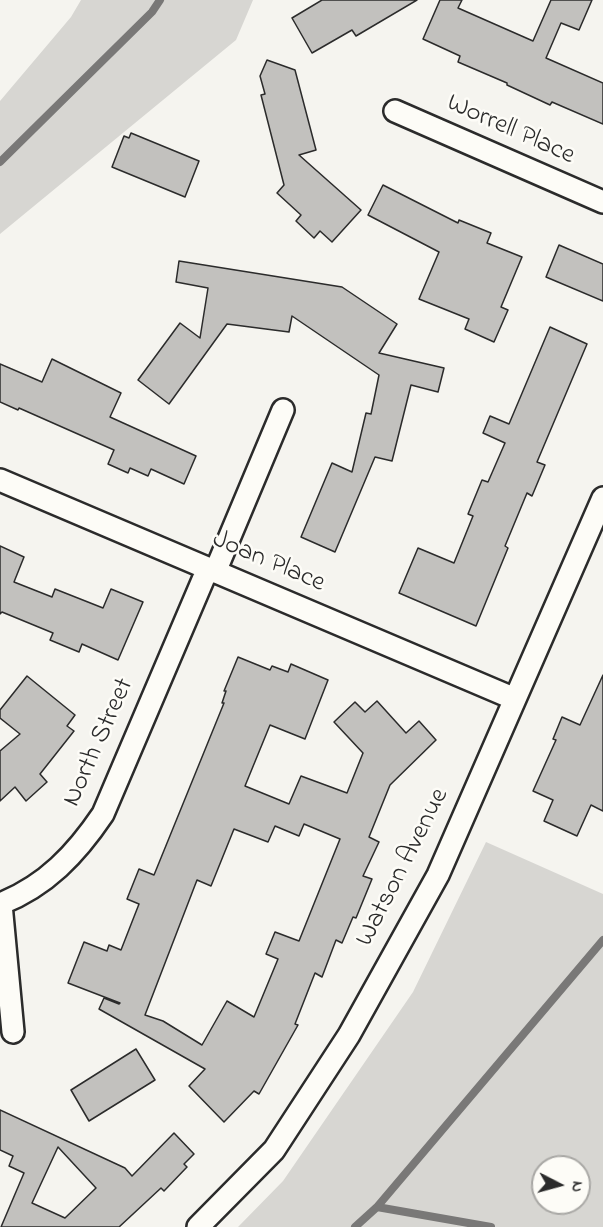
<!DOCTYPE html>
<html>
<head>
<meta charset="utf-8">
<style>
	body { margin:0 }
	#map { position:relative; width:603px; height:1227px; overflow:hidden; background:#f5f4ef; font-family:"Indie Flower",sans-serif }
	canvas { display:block }
	.north { position:absolute; left:531px; top:1155px; width:60px; height:60px; box-sizing:border-box; background:#fdfcf7; border:2px solid #a9a8a5; border-radius:50%; rotate:96deg; font-size:16px; font-weight:700; line-height:24px; text-align:center; color:#2b2b2b }
	.north::after { content:''; display:block; margin:auto; width:21px; height:27px; background:#2b2b2b; clip-path:polygon(50% 0,100% 100%,50% 72%,0 100%) }
</style>
</head>
<body>
<div id="map">
<canvas width="603" height="1227"></canvas>
<div class="north">N</div>
</div>
<script>
const ctx = document.querySelector('canvas').getContext('2d');
ctx.lineJoin = 'round';
function fillPath(path, color) {
  ctx.fillStyle = color;
  ctx.fill(path, 'evenodd');
}
function trace(path, color, width, dash) {
  ctx.strokeStyle = color;
  ctx.lineWidth = width;
  ctx.lineCap = dash ? 'butt' : 'round';
  ctx.setLineDash(dash || []);
  ctx.stroke(path);
}
function write(font, color, halo, rows, align = 'center') {
  ctx.font = font + ' "Indie Flower",sans-serif';
  ctx.lineWidth = 5;
  ctx.setLineDash([]);
  ctx.textBaseline = 'middle';
  ctx.strokeStyle = halo;
  ctx.fillStyle = color;
  for (const [text, x, y, turn = 0] of rows) {
    ctx.save();
    ctx.translate(x, y);
    ctx.rotate((+turn || 0) * Math.PI / 180);
    ctx.textAlign = isNaN(turn) ? turn : align;
    if (halo) ctx.strokeText(text, 0, 0);
    ctx.fillText(text, 0, 0);
    ctx.restore();
  }
}
const green = new Path2D(`
	M81 0H253L236 40 0 234V101L71 17Z
	M486 842 603 894V1227H238L283 1181 413 992ZM543 1167H579V1203H543Z`);
const stream = new Path2D(`
	M0 162 152 12 160 0
	M377 1207 603 940
	M355 1227 377 1207 491 1227`);
const building = new Path2D(`
	M322 0H417L356 36 352 30 312 53 292 18Z
	M440 0H462L458 8 533 41 551 0H592L579 30 561 23 546 58 603 83V124L552 102 550 105 507 85V83L458 62 460 56 423 39Z
	M267 60 295 70 316 150 299 155 361 210 332 242 320 231 314 238 296 221 301 215 277 193 284 185 261 95 265 94 260 76Z
	M131 133 199 161 185 197 112 167 124 136 129 138Z
	M383 185 458 223 459 220 491 233 487 243 522 257 501 307 508 310 494 342 465 329 469 319 419 299 439 252 368 215Z
	M559 245 603 264V301L546 277Z
	M179 261 342 287 397 324 379 353 444 368 438 392 411 385 392 461 375 457 335 552 301 537 332 463 352 472 366 413 371 414 379 375 292 316 289 332 227 324 169 404 138 380 180 323 200 338 208 288 176 282Z
	M550 327 587 344 537 462 545 465 532 496 527 493 505 546 508 548 476 626 399 593 418 548 454 563 473 516 468 514 482 480 488 482 505 443 483 433 490 416 509 424Z
	M52 359 121 393 110 417 196 456 184 484 151 469 148 476 130 468 128 473 108 464 114 450 19 408 18 410 0 402V364L42 382Z
	M0 546 24 557 14 582 52 597 55 589 103 608 111 589 143 602 118 660 82 644 79 652 50 640 53 633 2 612 0 614Z
	M238 657 270 670 272 666 288 672 291 664 328 680 305 739 270 725 245 786 289 804 301 776 347 793 363 753 334 722 355 702 365 712 377 701 406 733 419 721 436 740 390 785 369 837 379 842 363 876 372 879 356 918 353 917 342 943 336 940 322 977 315 973 295 1024 298 1025 259 1094 254 1091 224 1122 189 1086 205 1069 99 1009 104 998 119 1004 120 1003 68 983 84 942 107 951 109 945 121 950 139 904 127 899 139 869 154 875 224 703H222L226 691H224ZM304 824 340 839 299 941 275 932 266 954 278 959 254 1017 227 1001 202 1045 163 1021 145 1015 197 880 211 886 234 829 268 842 275 826 299 836Z
	M603 675V811L591 805 577 836 544 821 553 800 533 791 556 740 553 739 562 717 580 725Z
	M27 676 75 715 67 726 74 731 40 774 47 782 26 801 15 787 0 801V751L20 734 0 718V710Z
	M136 1049 155 1080 89 1121 71 1090Z
	M0 1110 125 1168 132 1176 174 1133 194 1154 184 1164 187 1167 164 1191 161 1188 119 1227H1L24 1173 9 1166 13 1156 0 1150ZM58 1147 96 1188 65 1218 32 1203Z`);
const street = new Path2D(`
	M395 111 603 202
	M0 480 515 699
	M215 572 283 410
	M0 904C46 886 76 854 103 814L208 568
	M1 904 13 1032
	M198 1227 274 1150 349 1035 438 875 603 498`);
const streetNames = [
	["Worrell Place",510,131,24],
	["Joan Place",268,563,23],
	["North Street",100,743,-66],
	["Watson Avenue",404,868,-63]
];
fillPath(green, '#d7d6d2');
trace(stream, '#797877', 8);
fillPath(building, '#c2c1be');
trace(building, '#2b2b2b', 1.5);
trace(street, '#2b2b2b', 26);
trace(street, '#fdfcf7', 21);
write('27px', '#2b2b2b', '#fdfcf7', streetNames);
</script>
</body>
</html>
